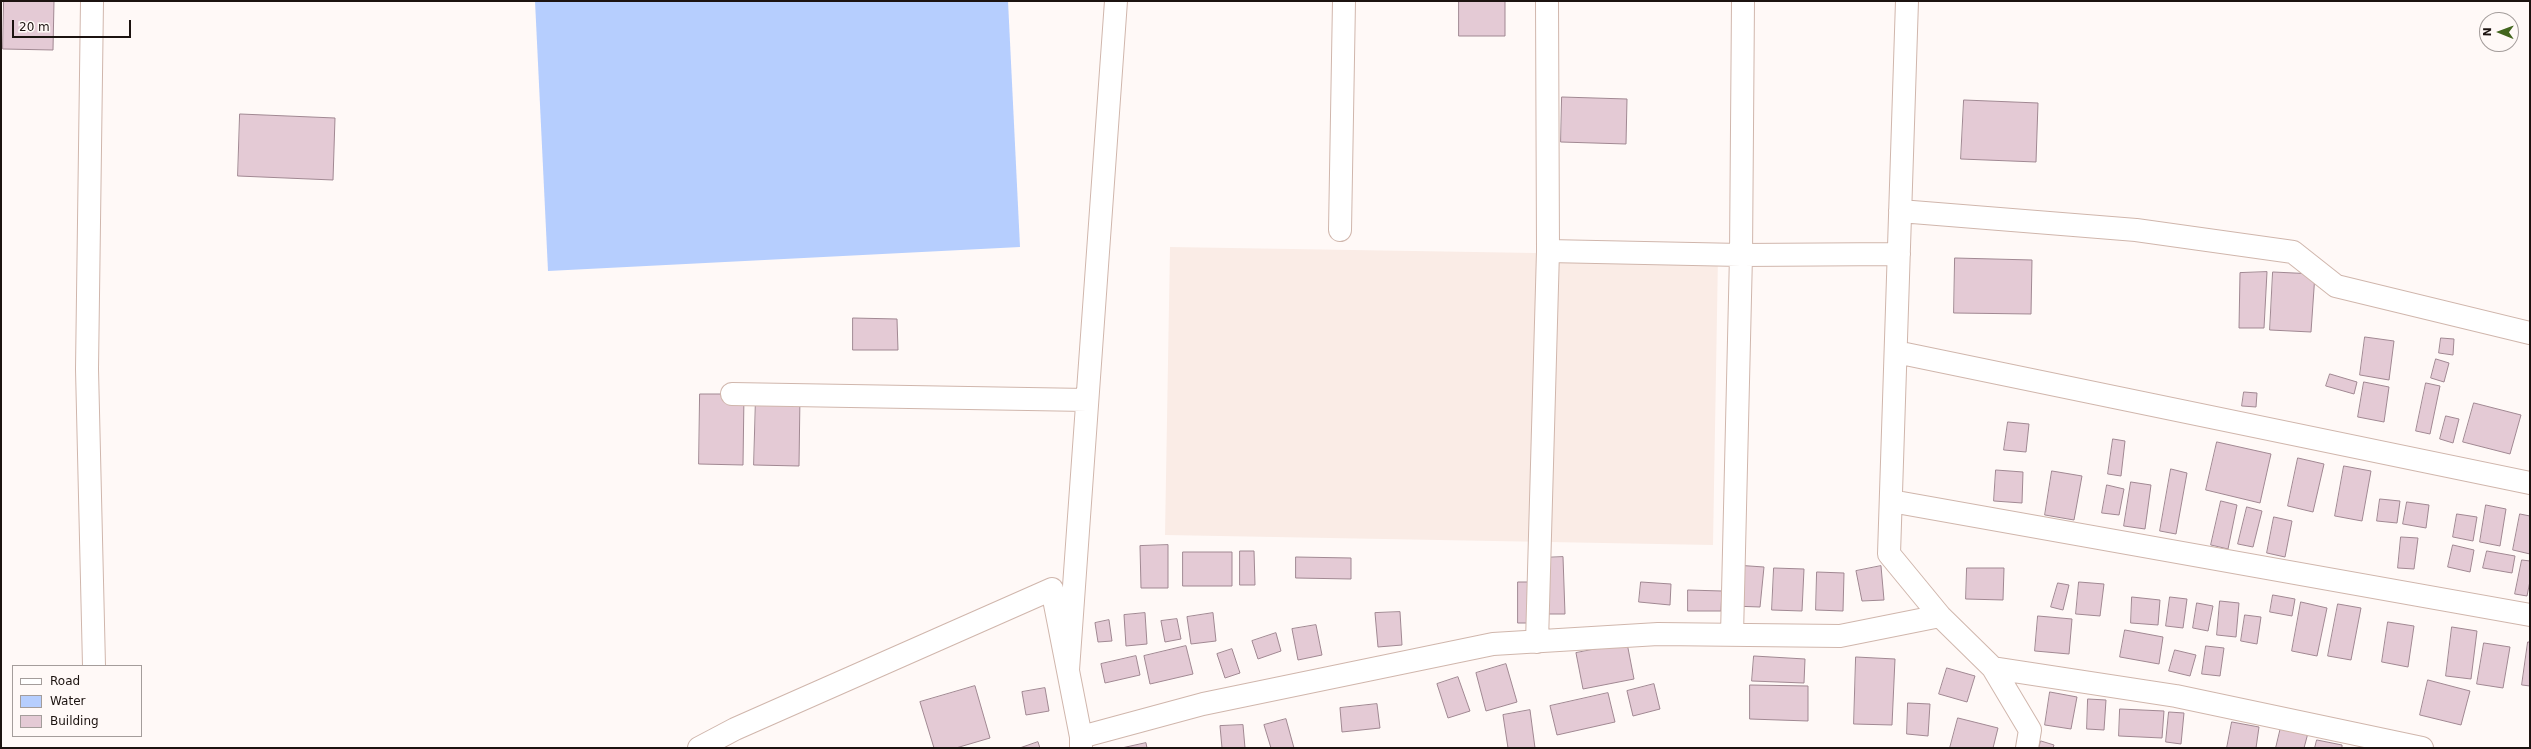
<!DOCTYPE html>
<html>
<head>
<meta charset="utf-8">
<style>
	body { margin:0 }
	#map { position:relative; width:2531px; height:749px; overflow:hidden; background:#fff9f7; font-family:"DejaVu Sans",sans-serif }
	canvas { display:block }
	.frame { position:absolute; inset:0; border:2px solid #1c1310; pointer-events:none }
	.legend { position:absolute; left:12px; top:665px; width:130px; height:72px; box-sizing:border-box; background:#fff9f7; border:1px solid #a49d9b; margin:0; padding:5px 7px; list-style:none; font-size:12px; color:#1c1310 }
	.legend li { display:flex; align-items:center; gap:8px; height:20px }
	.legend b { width:20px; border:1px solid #a49d9b }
	.north { position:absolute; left:2479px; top:12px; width:40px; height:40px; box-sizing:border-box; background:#fff9f7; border:1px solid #a49d9b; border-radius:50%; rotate:271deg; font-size:11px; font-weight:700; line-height:16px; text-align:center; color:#1c1310 }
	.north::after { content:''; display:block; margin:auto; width:14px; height:18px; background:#42651d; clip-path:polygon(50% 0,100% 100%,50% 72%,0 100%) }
	.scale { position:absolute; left:12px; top:20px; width:119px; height:18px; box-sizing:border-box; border:2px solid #1c1310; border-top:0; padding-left:5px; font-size:12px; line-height:14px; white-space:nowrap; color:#1c1310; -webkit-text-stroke:3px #fff9f7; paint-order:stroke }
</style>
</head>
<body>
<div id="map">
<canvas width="2531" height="749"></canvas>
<div class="frame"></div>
<ul class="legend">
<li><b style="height:5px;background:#fff"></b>Road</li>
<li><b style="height:11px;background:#b6cefe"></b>Water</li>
<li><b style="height:11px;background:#e4cad5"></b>Building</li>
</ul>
<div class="north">N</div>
<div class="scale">20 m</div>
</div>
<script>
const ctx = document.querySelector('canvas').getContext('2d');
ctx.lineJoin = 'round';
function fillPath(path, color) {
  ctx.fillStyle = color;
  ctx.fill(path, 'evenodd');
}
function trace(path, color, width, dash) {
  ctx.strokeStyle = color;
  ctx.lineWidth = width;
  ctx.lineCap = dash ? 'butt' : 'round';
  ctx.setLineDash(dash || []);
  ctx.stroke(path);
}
const built = new Path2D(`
	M1170 247 1718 256 1713 545 1165 535Z`);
const water = new Path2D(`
	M535 1H1008L1020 247 548 271Z`);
const building = new Path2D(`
	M4 1H54L53 50 3 49Z
	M1459 1H1505V36H1459Z
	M1562 97 1627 99 1626 144 1561 142Z
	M1964 100 2038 103 2036 162 1961 159Z
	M240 114 335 118 333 180 238 176Z
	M1955 258 2032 260 2031 314 1954 313Z
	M2267 272 2264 328H2239L2240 273Z
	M2273 272 2315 274 2311 332 2270 330Z
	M853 318 897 319 898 350H853Z
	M2365 337 2394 341 2389 380 2360 375Z
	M2441 338 2454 339 2453 355 2439 353Z
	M2436 359 2449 363 2444 382 2431 378Z
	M2330 374 2357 382 2354 394 2326 386Z
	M2364 382 2389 387 2384 422 2358 417Z
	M2426 383 2440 386 2430 434 2416 431Z
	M2244 392 2257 393 2256 407 2242 406Z
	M700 394H744L743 465 699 464Z
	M756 395H800L799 466 754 465Z
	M2474 403 2521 415 2510 454 2463 442Z
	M2446 416 2459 419 2453 443 2440 439Z
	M2008 422 2029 424 2026 452 2004 450Z
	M2113 439 2125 441 2121 476 2108 474Z
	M2217 442 2271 454 2260 503 2206 490Z
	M2298 458 2324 464 2313 512 2288 506Z
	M2344 466 2371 471 2362 521 2335 516Z
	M2171 469 2187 473 2176 534 2160 531Z
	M1996 470 2023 472 2022 503 1994 501Z
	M2052 471 2082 476 2074 520 2045 515Z
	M2131 482 2151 485 2145 529 2124 526Z
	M2107 485 2124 489 2119 515 2102 513Z
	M2380 499 2400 501 2397 523 2377 521Z
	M2221 501 2237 505 2228 549 2211 545Z
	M2407 502 2429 505 2426 528 2403 524Z
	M2486 505 2506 509 2500 546 2480 542Z
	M2247 507 2262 511 2253 547 2238 544Z
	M2457 514 2477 517 2473 541 2453 537Z
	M2520 514 2530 516V554L2513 550Z
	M2274 517 2292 521 2285 557 2267 553Z
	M2401 537 2418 538 2414 569 2398 568Z
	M1168 545V588H1141L1140 546Z
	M2453 545 2474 550 2470 572 2448 567Z
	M1240 551H1254L1255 585H1240Z
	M2487 551 2515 556 2512 573 2483 568Z
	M1183 552H1232V586H1183Z
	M1296 557 1351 558V579L1296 578Z
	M1563 557 1565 614H1541L1540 558Z
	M2522 560 2530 561V581L2527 596 2515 594Z
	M1735 565 1764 567 1760 607 1732 606Z
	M1881 566 1884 600 1862 601 1856 571Z
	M1774 568 1804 569 1802 611 1772 610Z
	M1967 568H2004L2003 600 1966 599Z
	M1817 572 1844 573 1843 611 1816 610Z
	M1518 582H1535V623H1518Z
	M1641 582 1671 584 1670 605 1639 602Z
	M2079 582 2104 584 2100 616 2076 614Z
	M2058 583 2069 585 2063 610 2051 607Z
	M1688 590 1722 591 1721 611H1688Z
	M2273 595 2295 599 2292 616 2270 612Z
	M2132 597 2160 600 2158 625 2131 623Z
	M2170 597 2187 599 2183 628 2166 626Z
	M2220 601 2239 603 2236 637 2217 635Z
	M2301 602 2327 608 2317 656 2292 651Z
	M2197 603 2213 606 2208 631 2193 628Z
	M2338 604 2361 608 2351 660 2328 656Z
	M1400 612 1402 645 1378 647 1375 613Z
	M1145 613 1147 644 1126 646 1124 615Z
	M1213 613 1216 641 1191 644 1187 617Z
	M2245 615 2261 617 2257 644 2241 641Z
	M2038 616 2072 619 2069 654 2035 651Z
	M1177 619 1181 639 1165 642 1161 621Z
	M1109 620 1112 641 1098 642 1095 623Z
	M2388 622 2414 626 2408 667 2382 662Z
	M1316 625 1322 655 1298 660 1292 629Z
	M2452 627 2477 631 2471 679 2446 676Z
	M2125 630 2163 637 2159 664 2120 657Z
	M1276 633 1281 651 1258 659 1252 641Z
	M2528 642H2530V686L2522 685Z
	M1627 643 1634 679 1583 689 1576 653Z
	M2484 643 2510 647 2503 688 2477 684Z
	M1186 646 1193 674 1150 684 1144 656Z
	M2206 646 2224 648 2220 676 2202 674Z
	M1232 649 1240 673 1225 678 1217 654Z
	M2175 650 2196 655 2190 676 2169 671Z
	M1136 656 1140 675 1105 683 1101 664Z
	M1754 656 1805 659 1804 683 1752 681Z
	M1856 657 1895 659 1892 725 1854 724Z
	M1506 664 1517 702 1486 711 1476 673Z
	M1947 668 1975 676 1967 702 1939 694Z
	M1458 677 1470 711 1448 718 1437 684Z
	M2428 680 2470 691 2461 725 2420 715Z
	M1654 684 1660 709 1633 716 1627 691Z
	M1750 685 1808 686V721L1750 719Z
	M975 686 990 738 956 748H934L920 702Z
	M1045 688 1049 711 1026 715 1022 692Z
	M2050 692 2077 697 2071 729 2045 725Z
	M1608 693 1615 722 1557 735 1550 706Z
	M2088 699 2106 700 2104 730 2087 729Z
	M1908 703 1930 704 1928 736 1907 734Z
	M1377 704 1380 728 1342 732 1340 708Z
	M2120 709 2164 711 2162 738 2119 736Z
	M1530 710 1535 748H1508L1503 715Z
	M2169 712 2184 713 2181 744 2166 742Z
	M1958 718 1998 728 1993 748H1950Z
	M1286 719 1294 748H1271L1264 725Z
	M2232 722 2259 727 2256 748H2227Z
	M1243 725 1245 748H1222L1220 726Z
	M2281 727 2308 733 2304 748H2276Z
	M2317 740 2342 745V748H2315Z
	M2041 741 2054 745 2053 748H2039Z
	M1038 742 1040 748H1020Z
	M1146 743 1147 748H1122Z`);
const street = new Path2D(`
	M92 1 87 369 94 666
	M1907 1 1889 554 1940 616 1993 668 2176 696 2422 748
	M1900 211 2136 230 2293 252 2336 286 2530 333
	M1340 230 1344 1
	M1548 251 1741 255 1899 254
	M1896 352 2530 483
	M732 394 1087 400
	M1891 501 2530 615
	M1732 635 1741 255 1743 1
	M1537 642 1548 251 1547 1
	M1993 668 2030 730 2027 748
	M1068 670 1116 1
	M699 748 735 729 1052 589 1081 737
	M1081 748V737L1203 704 1493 644 1658 634 1840 636 1940 616`);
fillPath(built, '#faece6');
fillPath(water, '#b6cefe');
fillPath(building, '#e4cad5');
trace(building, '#a18892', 1);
trace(street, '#d0b6ac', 24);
trace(street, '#fff', 22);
</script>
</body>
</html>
